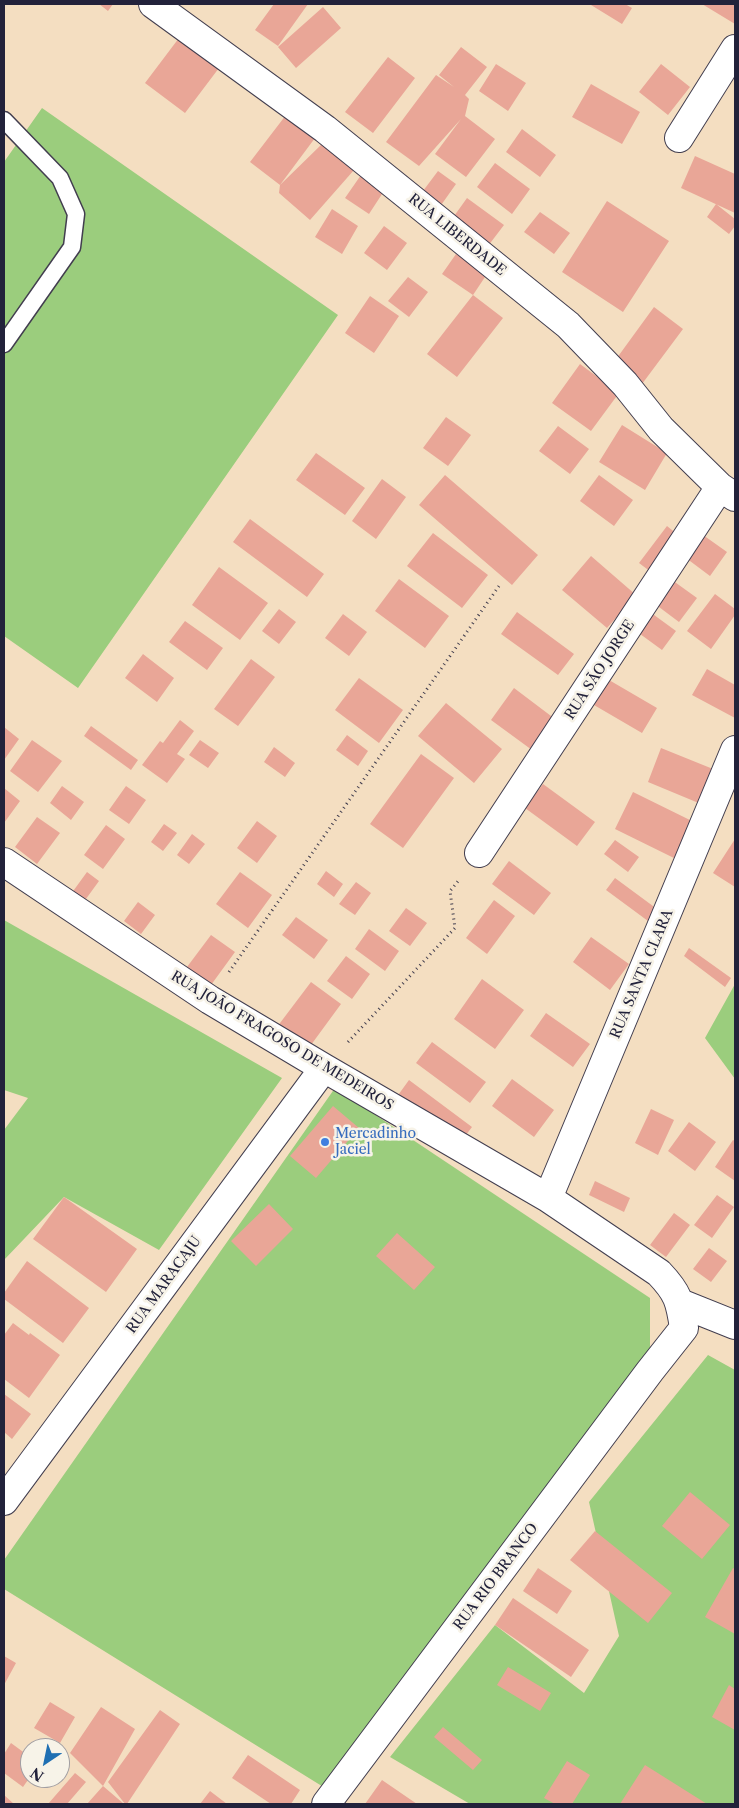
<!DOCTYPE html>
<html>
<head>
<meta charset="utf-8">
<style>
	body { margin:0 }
	#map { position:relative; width:739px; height:1808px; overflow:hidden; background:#f4dec1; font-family:"Libre Caslon Text",serif }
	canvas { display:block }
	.frame { position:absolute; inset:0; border:5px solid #22223b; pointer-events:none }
	.north { position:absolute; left:20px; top:1738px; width:50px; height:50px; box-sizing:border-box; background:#f7f3e8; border:1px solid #a29fa3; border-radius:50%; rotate:214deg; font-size:14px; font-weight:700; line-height:20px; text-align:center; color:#22223b }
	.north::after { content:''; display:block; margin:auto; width:18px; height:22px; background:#1f6fb2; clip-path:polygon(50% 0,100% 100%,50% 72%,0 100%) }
</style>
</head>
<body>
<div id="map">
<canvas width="739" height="1808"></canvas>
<div class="frame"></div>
<div class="north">N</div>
</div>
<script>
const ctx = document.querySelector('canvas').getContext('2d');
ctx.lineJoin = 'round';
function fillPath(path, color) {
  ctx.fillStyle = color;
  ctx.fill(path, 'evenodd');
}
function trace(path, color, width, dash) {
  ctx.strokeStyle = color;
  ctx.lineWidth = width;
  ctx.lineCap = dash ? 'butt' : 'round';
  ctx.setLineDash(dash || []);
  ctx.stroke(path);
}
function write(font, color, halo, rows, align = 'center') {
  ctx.font = font + ' "Libre Caslon Text",serif';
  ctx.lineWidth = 5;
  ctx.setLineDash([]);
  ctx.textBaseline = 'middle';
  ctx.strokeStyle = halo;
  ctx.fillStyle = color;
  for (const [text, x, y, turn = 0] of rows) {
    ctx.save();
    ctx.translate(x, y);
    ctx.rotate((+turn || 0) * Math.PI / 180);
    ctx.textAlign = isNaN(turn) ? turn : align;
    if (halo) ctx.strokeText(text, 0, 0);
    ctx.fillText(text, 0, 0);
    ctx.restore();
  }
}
const green = new Path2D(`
	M42 108 338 315 78 688 4 636V162Z
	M4 920 282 1078 159 1250 64 1197 4 1260V1130L28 1098 4 1090Z
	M735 984V1079L705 1038Z
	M335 1088 650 1298V1371L325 1788 4 1589V1560Z
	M708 1355 735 1370V1804H470L390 1757 495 1625 584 1693 619 1636 589 1502Z`);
const building = new Path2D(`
	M99 4H113L108 11Z
	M274 4H308L278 46 255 30Z
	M592 4H625L632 8 622 24 591 5Z
	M702 4H735V24Z
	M323 7 341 28 296 68 278 47Z
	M182 34 222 64 185 113 145 83Z
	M461 47 487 67 465 95 469 99 465 116 495 139 466 177 435 154 461 119 419 166 386 142 436 75 454 87 439 75Z
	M388 57 415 78 373 133 345 112Z
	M496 64 526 83 508 111 479 91Z
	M661 64 690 87 668 115 639 92Z
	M591 84 640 112 622 144 572 117Z
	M286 115 315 138 280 185 323 143 354 170 310 220 279 193 280 185 250 162Z
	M522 129 556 155 540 177 506 152Z
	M695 156 735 174V213L681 188Z
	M495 163 530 189 512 214 477 187Z
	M438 171 456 184 439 208 420 195Z
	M361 175 384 191 369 214 345 198Z
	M467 198 504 225 488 246 452 219Z
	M607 201 669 241 623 312 562 272Z
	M716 204 735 219V226L729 234 707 217Z
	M332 209 358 226 342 254 315 237Z
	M540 212 570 233 554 254 524 232Z
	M384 226 407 243 387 270 364 253Z
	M456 254 487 274 473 295 442 274Z
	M408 277 428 292 409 317 388 301Z
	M473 295 503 318 457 377 427 354Z
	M370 296 399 316 374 353 345 333Z
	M654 307 683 329 642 384 614 362Z
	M580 364 619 393 591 431 552 403Z
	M446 417 471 435 448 466 423 448Z
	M622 425 667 453 645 490 599 462Z
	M558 426 589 449 570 474 539 451Z
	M316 453 365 488 345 515 296 480Z
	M445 475 538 555 512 585 419 505Z
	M599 475 633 500 614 526 580 501Z
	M382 479 406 497 376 539 352 521Z
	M250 519 324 574 307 597 233 542Z
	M667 526 678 535 651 572 639 563Z
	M433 533 488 575 462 608 407 566Z
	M703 535 727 552 710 576 686 558Z
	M591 556 636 595 607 628 562 590Z
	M219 567 268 603 240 640 192 605Z
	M399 579 449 616 425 648 375 611Z
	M672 580 697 598 679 622 655 604Z
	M715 594 735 609V615L711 649 687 631Z
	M279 609 296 622 279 644 262 631Z
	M517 612 574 654 558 675 501 634Z
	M650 612 676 631 662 650 636 631Z
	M343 614 367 632 349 656 325 638Z
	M185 621 223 648 207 670 169 642Z
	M143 654 174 678 157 702 125 678Z
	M251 659 275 677 238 726 214 709Z
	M707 669 735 685V718L692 695Z
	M359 678 403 710 379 743 335 710Z
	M609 680 657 708 642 733 594 705Z
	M514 688 555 719 532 750 491 720Z
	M446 703 502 749 474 783 418 736Z
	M180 720 194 731 177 754 185 759 167 783 142 765 160 741 163 743Z
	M91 726 138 760 131 770 84 736Z
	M4 727 19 739 4 760Z
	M347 735 368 751 358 766 336 750Z
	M32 740 62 761 38 792 10 771Z
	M200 740 219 753 208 768 189 755Z
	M274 747 295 763 285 777 264 762Z
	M661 748 713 769 701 804 648 782Z
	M421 754 454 778 403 848 370 824Z
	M543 784 595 822 577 846 525 808Z
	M62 786 84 802 71 820 50 803Z
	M126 786 146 800 129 824 109 810Z
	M4 788 20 801 4 823Z
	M633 792 696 823 678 860 615 829Z
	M37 817 60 833 37 864 15 847Z
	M257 821 277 836 257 863 237 848Z
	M164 824 177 833 163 851 151 842Z
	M106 825 125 839 103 869 84 855Z
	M192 834 205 844 189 864 177 855Z
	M735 839V887L713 873Z
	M615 840 639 857 628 872 604 854Z
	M509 861 551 893 534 915 492 884Z
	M326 871 343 884 334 897 317 884Z
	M87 872 99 881 83 903 71 894Z
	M240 872 272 895 248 928 216 904Z
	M615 878 657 909 648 921 606 890Z
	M356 882 371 893 355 915 339 904Z
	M494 900 515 916 487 954 466 938Z
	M138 902 155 915 141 934 124 921Z
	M406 908 427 923 410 946 389 931Z
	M296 917 328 940 314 959 282 935Z
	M369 929 399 951 385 971 355 949Z
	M211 935 235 952 211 985 187 967Z
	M591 937 629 964 610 990 573 962Z
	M689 948 731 978 725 987 684 956Z
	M346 956 370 974 352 999 327 981Z
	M482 979 524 1010 495 1049 454 1019Z
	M311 982 341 1004 308 1049 277 1027Z
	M546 1013 590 1044 573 1067 530 1036Z
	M432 1042 486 1082 470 1103 416 1063Z
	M512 1079 554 1110 534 1137 492 1106Z
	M409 1080 472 1127 459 1144 396 1098Z
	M333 1106 359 1128 316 1178 290 1156Z
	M651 1109 674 1120 658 1155 635 1143Z
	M689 1122 716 1142 695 1171 668 1151Z
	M733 1140 735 1141V1181L715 1167Z
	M595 1181 630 1198 624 1212 589 1195Z
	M717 1195 734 1207 712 1238 694 1225Z
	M64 1197 137 1249 106 1292 33 1239Z
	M269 1204 293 1229 256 1266 231 1241Z
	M674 1213 690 1225 666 1257 650 1245Z
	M397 1233 435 1267 414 1290 376 1256Z
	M709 1248 727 1261 711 1282 693 1269Z
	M27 1261 89 1308 63 1343 4 1299V1293Z
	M13 1323 29 1335 30 1333 60 1355 29 1398 4 1379V1335Z
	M4 1394 31 1414 12 1439 4 1432Z
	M690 1492 730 1525 702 1559 662 1526Z
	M595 1531 672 1593 648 1623 570 1560Z
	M538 1568 572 1591 557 1614 523 1591Z
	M733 1568 735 1569V1634L705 1617Z
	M513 1598 589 1650 571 1677 495 1625Z
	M4 1656 16 1663 4 1685Z
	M508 1667 551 1693 540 1711 497 1685Z
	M729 1685 735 1689V1730L712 1717Z
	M50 1702 75 1717 60 1743 34 1728Z
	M101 1707 135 1729 103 1786 124 1804H87L103 1786 70 1753Z
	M160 1710 180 1724 127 1804H125L108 1782Z
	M443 1727 482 1760 473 1770 434 1737Z
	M11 1743 30 1757V1777L23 1787 4 1773V1754Z
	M248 1755 300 1790 291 1804H271L232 1778Z
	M567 1761 590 1775 572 1804H555L544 1798Z
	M645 1765 707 1804H620Z
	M75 1773 86 1782 67 1804H48Z
	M382 1780 417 1804H365Z
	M210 1791 227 1804H200Z
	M4 1795 14 1804H4Z`);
const path = new Path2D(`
	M229 972 499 586
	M348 1042 455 928 450 891 459 880`);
const lane = new Path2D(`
	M4 120 60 178 76 214 72 247 4 344`);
const street = new Path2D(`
	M153 4 325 129 568 325 625 384 661 429 720 487 735 497
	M679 138 735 49
	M479 853 720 487
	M4 862 210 1000 324 1068 548 1198 659 1273C678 1293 680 1301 684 1328L650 1371 326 1804
	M548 1198 735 750
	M680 1303 735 1325
	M4 1501 324 1068`);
const markers = [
	[325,1142,5,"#3f7fe0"]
];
const streetNames = [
	["RUA LIBERDADE",457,235,39],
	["RUA SÃO JORGE",600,670,-57],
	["RUA SANTA CLARA",642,974,-67],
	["RUA JOÃO FRAGOSO DE MEDEIROS",282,1041,31],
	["RUA MARACAJU",164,1285,-54],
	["RUA RIO BRANCO",496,1577,-53]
];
const shopNames = [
	["Mercadinho",335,1134],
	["Jaciel",335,1150]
];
fillPath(green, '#9bcd7d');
fillPath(building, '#e9a697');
trace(lane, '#423e4f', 19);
trace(street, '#423e4f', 30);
trace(path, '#423e4f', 3, [1, 4]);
trace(lane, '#fff', 16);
trace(street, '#fff', 28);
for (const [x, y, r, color] of markers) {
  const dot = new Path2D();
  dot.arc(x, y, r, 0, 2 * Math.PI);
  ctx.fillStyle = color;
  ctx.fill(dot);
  trace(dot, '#f7f3e8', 2);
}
write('14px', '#22223b', '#f7f3e8', streetNames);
write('14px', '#366cbe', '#f7f3e8', shopNames, 'left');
</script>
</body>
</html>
